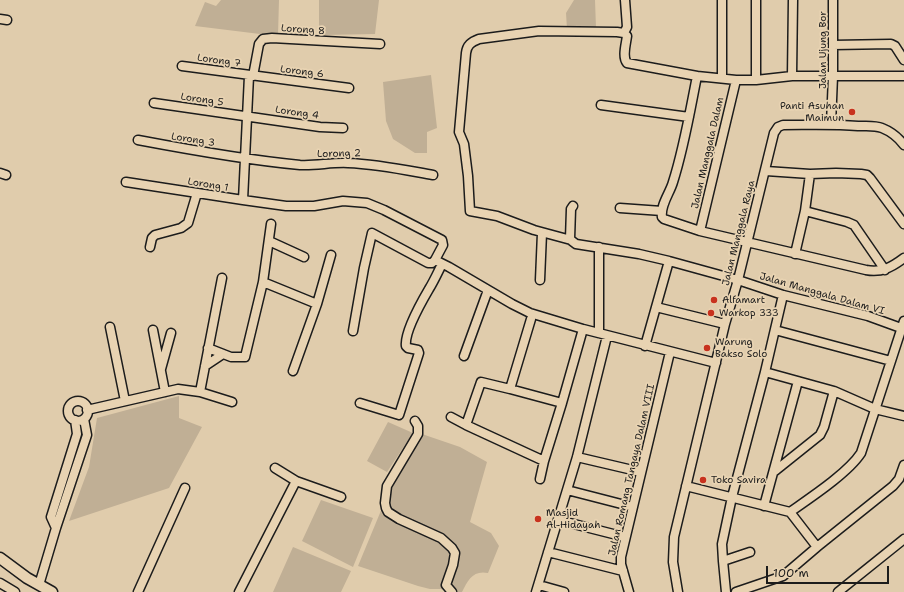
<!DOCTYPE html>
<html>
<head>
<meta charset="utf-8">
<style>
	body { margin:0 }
	#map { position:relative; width:904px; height:592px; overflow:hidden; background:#e0ccac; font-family:"Shantell Sans",sans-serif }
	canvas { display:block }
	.scale { position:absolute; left:766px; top:566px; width:123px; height:18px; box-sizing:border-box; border:2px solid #1c1c1c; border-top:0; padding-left:5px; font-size:12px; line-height:14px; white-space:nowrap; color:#1c1c1c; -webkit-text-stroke:3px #e8d3b2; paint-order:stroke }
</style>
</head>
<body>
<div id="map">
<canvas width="904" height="592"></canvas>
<div class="scale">100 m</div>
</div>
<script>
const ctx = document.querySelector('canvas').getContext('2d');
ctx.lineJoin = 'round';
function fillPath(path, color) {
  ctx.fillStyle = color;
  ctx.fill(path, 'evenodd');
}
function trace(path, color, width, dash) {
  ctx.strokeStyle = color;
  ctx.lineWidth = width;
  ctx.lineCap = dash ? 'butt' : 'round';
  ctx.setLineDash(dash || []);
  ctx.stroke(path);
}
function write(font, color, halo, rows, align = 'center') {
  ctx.font = font + ' "Shantell Sans",sans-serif';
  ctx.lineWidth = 3.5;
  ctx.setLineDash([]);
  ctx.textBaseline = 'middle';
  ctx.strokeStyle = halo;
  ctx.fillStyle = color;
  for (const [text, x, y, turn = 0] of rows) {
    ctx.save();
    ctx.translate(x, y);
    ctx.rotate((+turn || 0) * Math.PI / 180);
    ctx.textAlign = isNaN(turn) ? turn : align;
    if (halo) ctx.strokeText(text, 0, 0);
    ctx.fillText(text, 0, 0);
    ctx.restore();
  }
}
const green = new Path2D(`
	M221 0H279L278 35 260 34 195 26 205 2 216 6Z
	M319 0H379L375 34 324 35 319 31Z
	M574 0H595L596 28 567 29 566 13Z
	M431 75 437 128 427 132V153H415L393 139 386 121 383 82Z
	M179 396V418L202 427 169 488 69 521 89 467 97 418Z
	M388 422 413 433 387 472 367 461Z
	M419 433 460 447 487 462 470 522 491 533 499 546 488 573C473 570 468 580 462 592H449L441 589H430L418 586 358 566 392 484Z
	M321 500 373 518 353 567 302 541Z
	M293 547 351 571 341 592H273Z`);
const minor = new Path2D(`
	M0 19 7 20
	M624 33 627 27 625 0
	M833 45 891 44 895 46 904 60
	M182 66 349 88
	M253 76 259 44 263 39 272 38 380 44
	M697 76C690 111 684 148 673 182 670 193 660 205 662 217L664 219 700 231 866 270C882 273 892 267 904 258
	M792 76 793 0
	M722 78V0
	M756 80V0
	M154 103 320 127 343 128
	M601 105 689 117
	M831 124 833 76V0
	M138 140C191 150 246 160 300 165 316 166 332 162 348 163 377 164 405 170 433 175
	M766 171 810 174 836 173 861 174 867 175 870 178 904 224
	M0 173 6 175
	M126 182 243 200 286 206H314L343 201 367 203 384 210 442 240 443 245 435 260
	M243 200 249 76
	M573 206 571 209 570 239 572 241 576 244 639 254 669 261 738 280 783 295 868 316 901 328
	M620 208 662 211
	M805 211 810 174
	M700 231 736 80
	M571 240 534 230 497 216 470 211 468 176 464 144 459 132 466 53C467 45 471 42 479 39L539 31 617 32 624 33 627 36C626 44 622 57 627 63L697 76 736 80H756L792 76H904
	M269 241 304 257
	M150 247 152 238 155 235 181 228 188 223 197 193
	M599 247V333
	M795 254 805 211 847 222 854 225 885 270
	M540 280 542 233
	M263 282 317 304 331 255
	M656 307 725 324
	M110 327 125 401
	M153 330 165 392
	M775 330 891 361
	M353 331 364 268 372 233 428 263H432L435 260 449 267 512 304 530 313 583 329 716 363
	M645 346 669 261
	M208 348 231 357H245L263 282 271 224
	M464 356 488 290
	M205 366 223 354
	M161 369 171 333
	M293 371 317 304
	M765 372 783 295
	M510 389 562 403
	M200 392 222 278
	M68 411a10 10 0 1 1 20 0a10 10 0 1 1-20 0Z
	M360 403 399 415 419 353 418 350 408 348 406 346C404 332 422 301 429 289 434 281 438 272 442 264
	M87 410 178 389 200 392 232 402
	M451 417 466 425 481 382 510 389 531 319
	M415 421 418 426V434L387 486 385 503 386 508 388 512 399 519 441 538 452 548 455 553 453 565 446 585 452 592
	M466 425 544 461 562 403 583 329
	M577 457 641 472
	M275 468 296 481
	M775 471 820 435 824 427 834 391
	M540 479 544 461
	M686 486 790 512 817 547 783 576 736 592
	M567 490 633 507
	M764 506 798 381
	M790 512C810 498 848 473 861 453L904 321
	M558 520 625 537
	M56 528 51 517 77 434 75 420
	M817 547 893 486 899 479 904 465
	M548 552 623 571
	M723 561 722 544 732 497 765 372 834 391 875 409 904 416
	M0 583 15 592
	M39 585 56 528 87 435 84 419
	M539 585 564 592
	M138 592 185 488
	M239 592 296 481 341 497
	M536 592 577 457 607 336
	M629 592 621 564V557L670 352
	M678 592 673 562 674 537 725 324 738 280 774 133 778 127 783 125C808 125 833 124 858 126 866 126 875 125 882 128 892 132 898 137 904 145
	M726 592 723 561 750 552
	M838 592 904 539`);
const tertiary = new Path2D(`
	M0 558 27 578 52 592`);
const markers = [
	[852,112,4,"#c8321e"],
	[714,300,4,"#c8321e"],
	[711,313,4,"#c8321e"],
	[707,348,4,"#c8321e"],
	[703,480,4,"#c8321e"],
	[538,519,4,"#c8321e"]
];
const streetNames = [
	["Lorong 8",303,30,4],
	["Jalan Ujung Bor",823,50,-90],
	["Lorong 7",219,61,8],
	["Lorong 6",302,72,7],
	["Lorong 5",202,100,8],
	["Lorong 4",297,113,8],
	["Lorong 3",193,140,9],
	["Jalan Manggala Dalam",708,153,-77],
	["Lorong 2",339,154,-1],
	["Lorong 1",208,185,9],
	["Jalan Manggala Raya",739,233,-76],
	["Jalan Manggala Dalam VI",822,294,16],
	["Jalan Romang Tangaya Dalam VIII",632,470,-77]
];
const poiNames = [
	["Panti Asuhan",844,106,"right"],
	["Maimun",844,118,"right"],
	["Alfamart",722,300],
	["Warkop 333",719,313],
	["Warung",715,342],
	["Bakso Solo",715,354],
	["Toko Savira",711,480],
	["Masjid",546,513],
	["Al-Hidayah",546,525]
];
fillPath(green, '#c0af95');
trace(minor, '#1c1c1c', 11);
trace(tertiary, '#1c1c1c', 13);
trace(minor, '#e8d3b2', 8);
trace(tertiary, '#e8d3b2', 10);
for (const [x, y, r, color] of markers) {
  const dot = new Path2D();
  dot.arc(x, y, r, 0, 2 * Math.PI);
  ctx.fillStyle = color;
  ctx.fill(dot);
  trace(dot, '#e8d3b2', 1.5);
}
write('10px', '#1c1c1c', '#e8d3b2', streetNames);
write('10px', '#1c1c1c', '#e8d3b2', poiNames, 'left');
</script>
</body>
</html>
